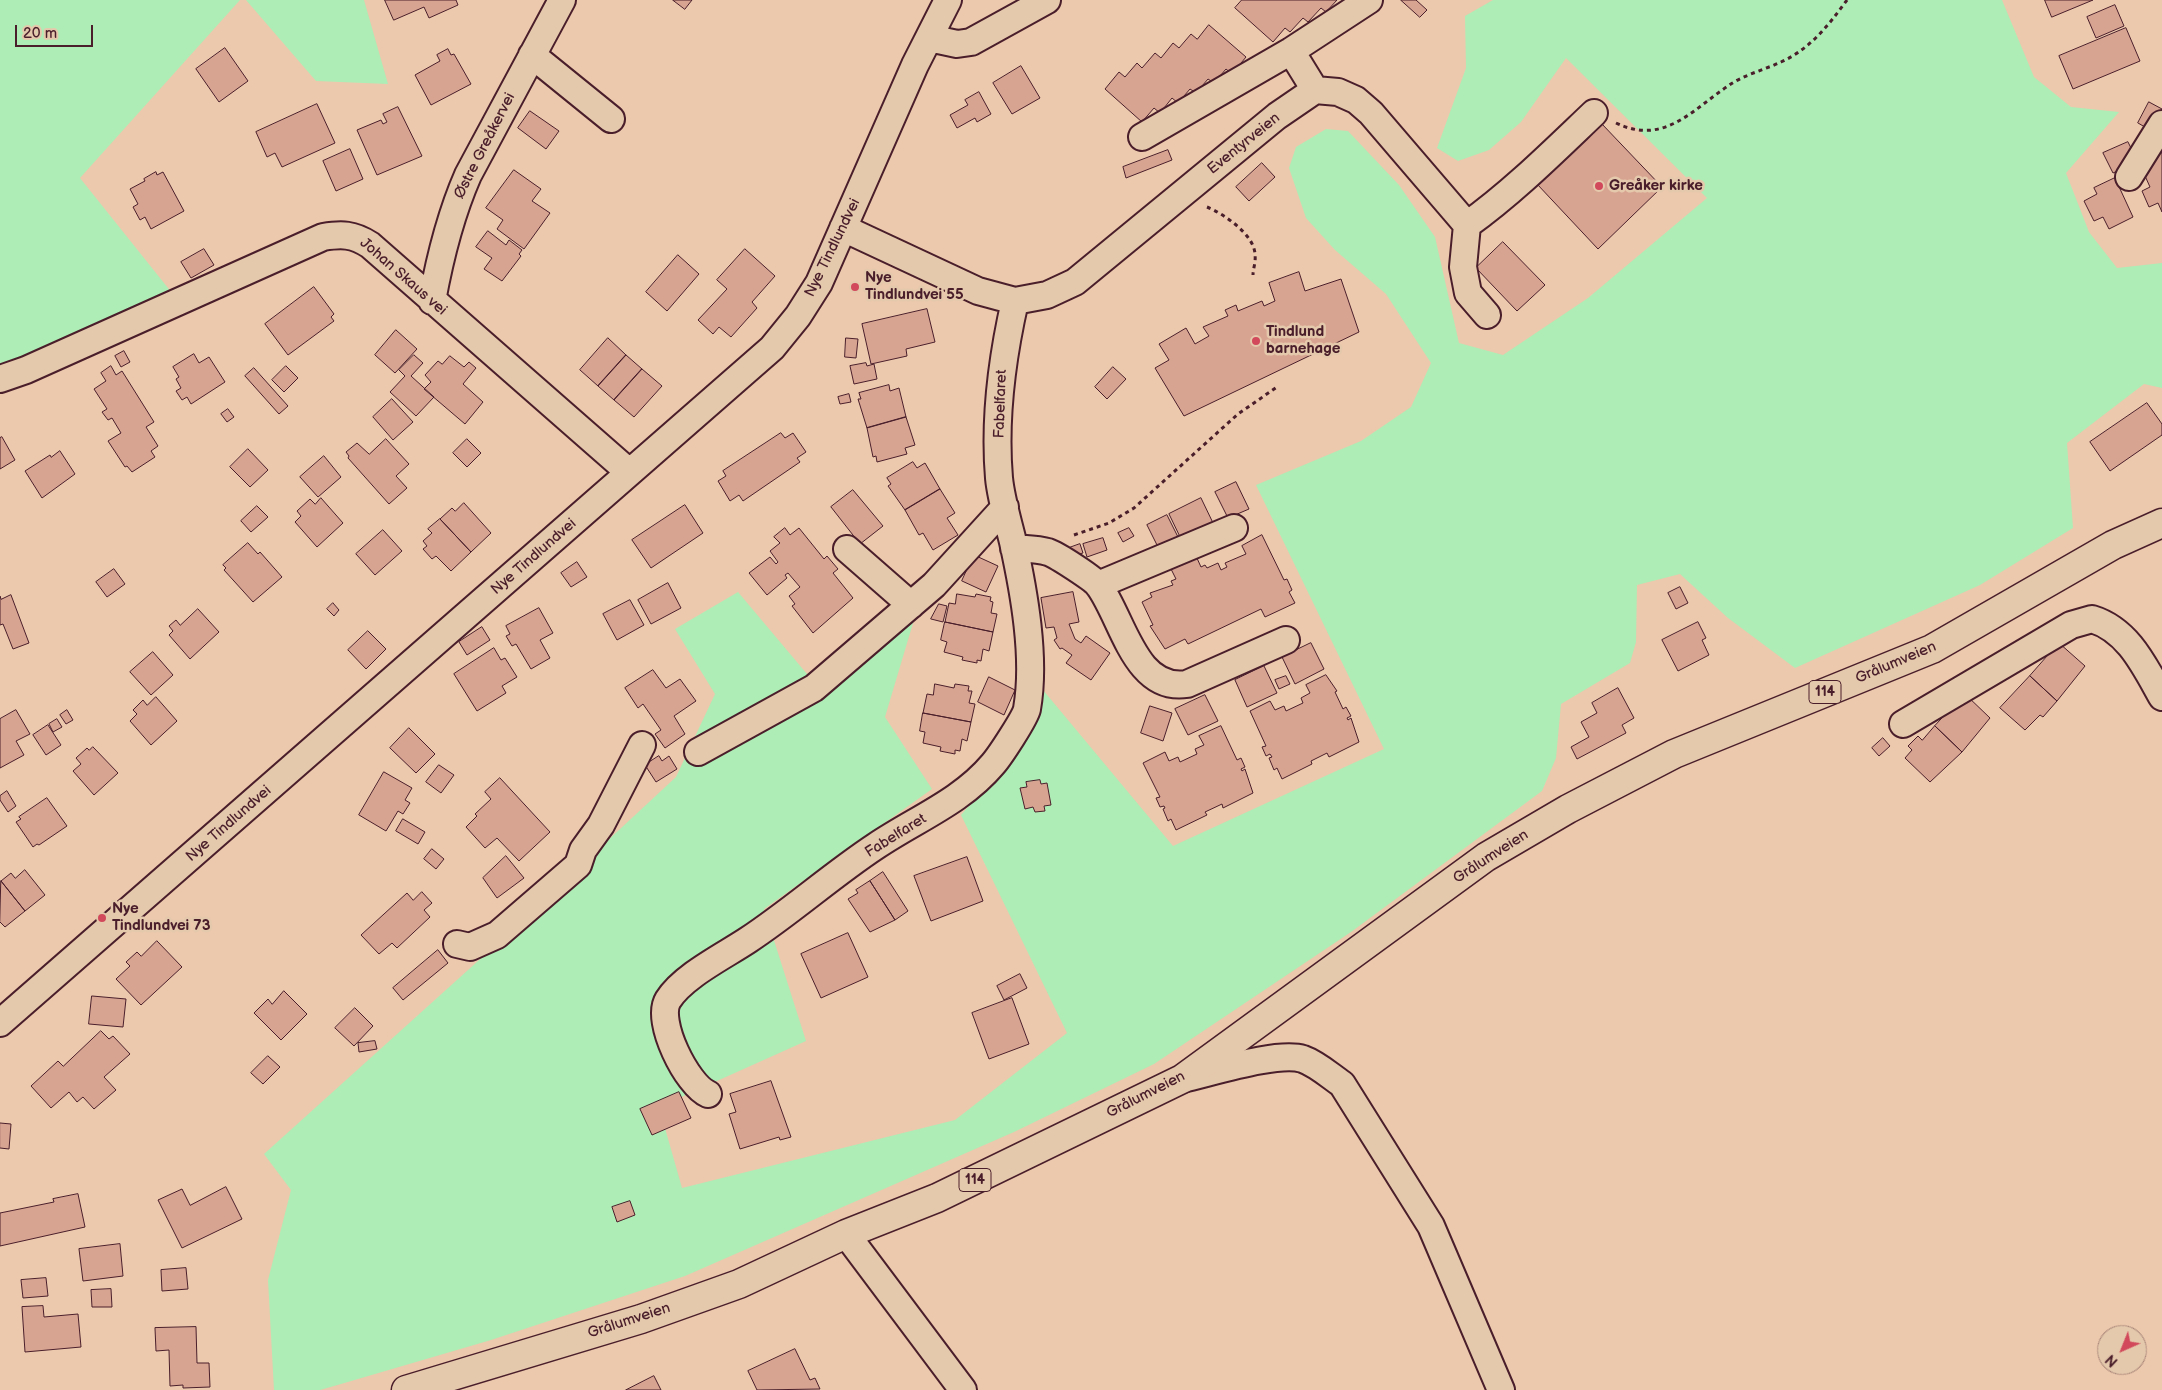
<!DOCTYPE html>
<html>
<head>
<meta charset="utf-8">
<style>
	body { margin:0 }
	#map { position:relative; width:2162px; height:1390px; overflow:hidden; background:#ecc8ac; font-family:"Balsamiq Sans",sans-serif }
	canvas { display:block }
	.north { position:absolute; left:2097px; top:1325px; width:50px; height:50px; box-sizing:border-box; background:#e5c9ac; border:1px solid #a78578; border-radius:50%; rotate:224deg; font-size:14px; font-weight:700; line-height:20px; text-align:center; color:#4a1f2b }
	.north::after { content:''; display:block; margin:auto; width:18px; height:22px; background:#d1495b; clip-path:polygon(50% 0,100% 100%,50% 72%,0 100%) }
	.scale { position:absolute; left:15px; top:25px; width:78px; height:22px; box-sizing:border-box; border:2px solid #4a1f2b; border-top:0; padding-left:6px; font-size:15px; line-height:18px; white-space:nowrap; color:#4a1f2b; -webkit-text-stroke:4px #e5c9ac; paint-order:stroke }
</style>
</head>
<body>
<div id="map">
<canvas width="2162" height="1390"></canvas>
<div class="north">N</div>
<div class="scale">20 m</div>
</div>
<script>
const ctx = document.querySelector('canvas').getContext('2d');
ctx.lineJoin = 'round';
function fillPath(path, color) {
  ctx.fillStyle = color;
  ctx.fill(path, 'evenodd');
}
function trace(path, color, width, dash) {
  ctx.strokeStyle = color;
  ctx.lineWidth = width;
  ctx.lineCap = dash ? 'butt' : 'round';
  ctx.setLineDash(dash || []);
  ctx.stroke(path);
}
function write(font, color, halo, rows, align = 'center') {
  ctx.font = font + ' "Balsamiq Sans",sans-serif';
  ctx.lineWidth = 5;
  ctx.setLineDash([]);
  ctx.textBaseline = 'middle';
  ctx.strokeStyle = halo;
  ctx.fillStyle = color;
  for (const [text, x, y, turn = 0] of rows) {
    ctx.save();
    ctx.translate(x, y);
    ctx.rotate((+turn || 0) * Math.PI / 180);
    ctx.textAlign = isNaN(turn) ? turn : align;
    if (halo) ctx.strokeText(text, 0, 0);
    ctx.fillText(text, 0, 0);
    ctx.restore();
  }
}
const green = new Path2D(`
	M0 0H240L80 178 180 303 0 379Z
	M246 0H364L388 84 316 81Z
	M1493 0H2002L2034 77 2071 107 2119 112 2066 173 2089 232 2117 268 2162 263V388L2144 384 2067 443 2073 528 1980 585 1795 668 1728 618 1680 574 1637 585 1636 642 1630 663 1561 704 1556 758 1542 791 1351 932 1154 1064 1014 1132 685 1276 491 1340 341 1384 320 1390H274L268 1280 291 1190 264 1154 478 961 676 777 715 694 675 629 738 592 807 674 916 613 885 717 932 789 764 909 806 1041 659 1107 682 1188 955 1120 1067 1033 961 815 1013 754 1038 684 1173 846 1384 749 1256 485 1361 441 1411 407 1431 363 1386 294 1335 250 1306 218 1289 168 1296 147 1326 129 1348 131 1399 185 1435 237 1459 343 1503 355 1588 298 1707 198 1566 58 1521 122 1489 150 1458 161 1437 148 1466 68 1465 16Z`);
const building = new Path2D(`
	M385 0H456L458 5 429 18 424 7 394 20Z
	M673 0H692L685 9Z
	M1242 0H1337L1326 12 1321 8 1308 22 1303 18 1290 32 1285 28 1273 42 1235 8Z
	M1401 0H1416L1427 10 1420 17Z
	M2045 0H2093L2052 17Z
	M2115 5 2124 26 2096 38 2087 17Z
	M1209 25 1246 57 1232 74 1226 69 1214 83 1208 79 1196 93 1190 89 1178 103 1172 98 1160 113 1154 108 1142 122 1105 89 1119 72 1125 77 1137 63 1142 68 1155 53 1161 58 1173 43 1179 48 1191 34 1197 39Z
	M2126 28 2140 61 2073 89 2059 56Z
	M225 48 248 81 219 102 196 69Z
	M448 49 451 55 454 54 471 84 431 105 415 75 440 61 437 55Z
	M1021 66 1040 98 1012 114 993 83Z
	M979 92 991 114 977 122 975 118 957 128 950 115 968 105 965 100Z
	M2149 102 2162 109 2150 130 2138 123Z
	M317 104 335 143 282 167 275 153 267 157 256 132Z
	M398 107 422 156 377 175 357 130 381 120 383 124 387 122 383 114Z
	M530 111 559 131 546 149 518 128Z
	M1601 123 1662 187 1598 249 1537 184Z
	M2128 142 2136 158 2124 168 2113 173 2103 153Z
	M350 149 363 179 336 191 323 161Z
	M1168 150 1172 160 1126 178 1123 167Z
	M2162 153V212L2158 203 2149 207 2142 191 2150 187 2141 167 2150 159Z
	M1262 163 1275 177 1249 201 1236 187Z
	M514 170 541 189 532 201 550 213 524 249 497 229 503 220 486 208Z
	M156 172 157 175 163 172 184 211 151 229 145 217 140 220 133 207 138 204 130 189 145 181 144 179Z
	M2115 178 2133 217 2109 229 2103 217 2094 221 2084 201 2097 194 2094 188Z
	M488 231 506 245 509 240 522 250 519 254 521 256 502 281 484 269 492 258 476 247Z
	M1503 242 1545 285 1517 311 1476 268Z
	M204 249 214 265 191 278 181 262Z
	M745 249 775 276 752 302 757 308 731 337 719 327 713 334 698 320 727 289 717 280Z
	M678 255 699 274 667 311 646 292Z
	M1299 272 1305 291 1341 279 1359 332 1184 416 1155 368 1169 360 1159 344 1186 328 1195 344 1209 336 1203 327 1228 316 1225 310 1236 305 1238 311 1262 301 1264 306 1275 301 1269 283Z
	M314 287 334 314 331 317 334 321 288 355 265 324Z
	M927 309 935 342 906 349 907 356 871 364 862 324Z
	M396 330 417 349 395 373 375 355Z
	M608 338 626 355 598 386 580 370Z
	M846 338 858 339 856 358 845 357Z
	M124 351 130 362 121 367 115 356Z
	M194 354 199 363 209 357 225 382 191 404 187 397 182 400 176 391 181 388 176 379 179 377 173 367Z
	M414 355 423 363 411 376 434 397 416 416 390 392 405 376 399 370Z
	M626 355 642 369 614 400 598 386Z
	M450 356 464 367 469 362 476 368 463 384 483 402 465 424 424 389 431 382 425 375 438 361 442 364Z
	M866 363 867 366 874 364 877 379 854 384 850 366Z
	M111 366 116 375 122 371 154 422 146 427 158 446 151 451 155 457 132 472 127 466 125 467 108 441 121 433 112 418 108 420 102 412 107 409 94 389 106 381 101 373Z
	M286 366 298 378 284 392 272 380Z
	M1113 367 1126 379 1107 399 1095 387Z
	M254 368 288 406 279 414 245 376Z
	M642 369 662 386 634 417 614 400Z
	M889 385 890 391 899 388 906 417 867 428 858 399H861L859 393Z
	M849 394 851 402 840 404 838 397Z
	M392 399 413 422 393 440 373 417Z
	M2147 403 2162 424V435L2110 471 2090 442Z
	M228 409 234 417 227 422 221 414Z
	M906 417 915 445 905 448 907 454 877 462 876 456 873 457 867 428Z
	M781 433 785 438 793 433 806 452 797 458 800 462 743 501 739 495 730 501 718 481 726 476 723 471Z
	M2 437 15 460 0 469V438Z
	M386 439 409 464 396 476 407 488 389 504 348 458 349 456 346 452 357 443 369 454Z
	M467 439 481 453 467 467 453 453Z
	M248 449 268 470 250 487 230 467Z
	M60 451 75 474 42 498 25 471 50 455 51 457Z
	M324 456 341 477 318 497 300 477Z
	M913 462 917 468 925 463 940 489 905 510 888 486 891 484 887 478Z
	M1236 482 1249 509 1228 518 1215 492Z
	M940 489 955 513 947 518 958 535 933 550 923 533 919 535 905 510Z
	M853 490 883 526 860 544 831 507Z
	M321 498 343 523 317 547 295 522 301 516 297 511 310 499 315 504Z
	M1201 498 1214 525 1182 541 1169 514Z
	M464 503 491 533 471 552 440 519 452 508 455 511Z
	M685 505 703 533 651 568 632 540Z
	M257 506 268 517 251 532 241 521Z
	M1167 515 1180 541 1160 551 1147 525Z
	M440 519 471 552 451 571 436 556 432 559 423 549 427 546 423 541 432 533 428 529Z
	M785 528 790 535 799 528 824 559 827 556 838 569 833 573 853 598 813 633 792 606 795 604 789 596 800 587 788 573 785 575 787 578 767 595 749 573 770 557 776 564 778 562 770 551 780 543 774 537Z
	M1129 528 1134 536 1123 542 1118 533Z
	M383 530 402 551 375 575 356 554Z
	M1262 535 1284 580 1287 579 1292 590 1289 592 1295 603 1265 617 1261 609 1188 644 1185 639 1165 649 1150 626 1153 625 1142 602 1152 597 1150 593 1173 585 1171 581 1176 579 1171 569 1196 556 1201 567 1205 565 1207 568 1218 563 1221 570 1227 567 1225 563 1246 554 1242 546Z
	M1103 538 1107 550 1087 557 1083 544Z
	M248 543 258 554 260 552 282 577 253 602 224 570 226 568 223 565Z
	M1080 544 1083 553 1072 556 1069 548Z
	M974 555 998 566 986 592 962 581Z
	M577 562 587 577 571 587 561 573Z
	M114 569 125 584 107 597 96 582Z
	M668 583 681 608 651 624 638 600Z
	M1680 587 1688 603 1676 609 1668 593Z
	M1073 592 1079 622 1069 624 1075 639 1081 643 1086 636 1110 653 1091 680 1066 663 1072 655 1062 648 1060 649 1054 640 1057 638 1054 627 1046 628 1041 598Z
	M957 594 975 597 976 594 991 597 990 601 993 602 991 613 997 614 993 632 945 622 949 603 955 604Z
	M11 595 29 643 13 649 3 624 0 625V596L1 599Z
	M630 600 644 625 617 640 603 614Z
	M333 603 339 610 334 616 327 609Z
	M939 604 947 606 943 622 931 619Z
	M539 608 553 633 540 640 550 658 531 669 516 644 512 646 506 636 510 634 506 626Z
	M198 609 219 632 190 659 169 635 173 631 169 626 176 620 180 625Z
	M945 622 993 632 989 651 983 649 981 661 977 660V663L962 660 963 657 944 652 947 642 941 640Z
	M1698 622 1706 638 1702 640 1709 655 1678 671 1662 640Z
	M482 627 490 640 467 655 459 642Z
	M368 631 386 649 366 669 348 650Z
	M1311 643 1324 669 1295 684 1282 657Z
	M2059 643 2085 666 2057 701 2030 676Z
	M494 648 501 660 505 658 517 677 502 686 506 693 477 711 454 674Z
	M153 652 173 675 151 695 130 672Z
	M1264 666 1277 693 1247 707 1235 680Z
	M653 670 666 688 680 679 696 701 674 716 685 734 665 748 655 734 661 730 643 704 638 708 625 688Z
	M1326 675 1337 691 1335 692 1343 709 1346 707 1351 716 1347 718 1348 720 1351 718 1359 742 1329 757 1327 753 1311 761 1312 764 1282 779 1277 768 1274 770 1269 758 1272 757 1270 754 1266 756 1262 747 1266 746 1250 711 1270 701 1275 710 1284 706 1286 711 1303 703 1301 698 1310 693 1306 685Z
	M1286 676 1290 684 1279 689 1275 680Z
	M2030 676 2057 701 2043 717 2040 715 2025 730 2000 708Z
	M989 677 1015 690 1004 715 978 702Z
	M935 684 954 688 955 684 969 686 968 691H972L969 703 975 704 971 722 923 713 927 694 933 695Z
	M1618 688 1634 718 1622 725 1626 733 1577 759 1571 747 1589 737 1581 722 1597 713 1592 703Z
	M1965 694 1990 718 1962 752 1935 726Z
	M1205 695 1218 721 1188 735 1175 709Z
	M156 697 177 721 151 745 130 721 137 714 133 710 143 700 147 705Z
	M1150 706 1172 713 1163 741 1141 733Z
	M16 710 30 734 16 741 24 755 0 768V719Z
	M67 710 73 720 66 724 60 715Z
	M923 713 971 722 967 741 962 739 960 751 955 750V754L940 751 941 747 923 743 925 732 920 731Z
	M57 719 62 727 53 732 49 724Z
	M48 725 61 745 46 755 33 735Z
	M1221 726 1237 760 1241 758 1245 767 1241 769 1242 771 1245 769 1253 793 1223 808 1222 804 1205 812 1207 815 1176 830 1171 819 1168 821 1163 809 1165 808 1164 806 1160 807 1156 798 1160 797 1143 763 1165 752 1169 761 1178 757 1180 762 1197 754 1195 749 1204 745 1199 736Z
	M1935 726 1962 752 1930 782 1905 758 1912 750 1908 746 1918 736 1922 740Z
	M409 728 435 754 416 773 390 748Z
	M1883 738 1890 746 1879 756 1872 748Z
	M93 747 118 773 94 795 73 771 81 764 76 758 87 748 89 750Z
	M659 756 662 761 669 756 677 769 656 782 645 765Z
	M439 765 454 775 441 793 426 782Z
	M384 772 412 788 405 800 410 803 403 814 398 811 386 831 359 815Z
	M500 778 550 832 519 861 497 838 485 848 466 827 477 816 475 814 491 799 485 792Z
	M1040 780 1041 784 1047 783 1051 805 1044 806 1045 811 1035 812 1033 807 1025 809 1020 788 1027 787 1026 782Z
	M7 791 16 806 8 812 0 800V796Z
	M47 798 67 826 39 845 37 844 33 847 16 822 21 819 19 817Z
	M403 819 425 832 418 844 396 831Z
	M432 849 444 859 436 869 424 859Z
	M506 856 524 878 497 898 483 878Z
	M967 857 983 901 931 921 914 876Z
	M25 870 45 895 25 911 1 881 11 873 15 878Z
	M883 872 908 911 895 920 870 881Z
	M1 881 25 911 5 927 0 922Z
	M870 881 895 920 870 932 848 899 858 893 856 890Z
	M422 892 432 903 424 910 430 917 397 948 392 943 379 954 361 935 407 893 413 900Z
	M848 933 868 977 821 998 801 954Z
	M157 941 182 967 141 1005 116 979 130 966 126 962 137 952 141 956Z
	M438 950 448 963 403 1000 393 988Z
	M1020 974 1027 988 1004 1000 997 986Z
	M284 991 307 1014 281 1040 254 1013 268 999 272 1004Z
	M92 996 126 999 123 1027 89 1024Z
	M1012 998 1029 1044 989 1059 972 1013Z
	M355 1008 373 1026 354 1046 335 1028Z
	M101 1031 109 1039 113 1036 130 1054 104 1077 116 1090 94 1109 83 1097 77 1102 69 1092 51 1108 31 1086 58 1061 63 1066Z
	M375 1041 377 1049 359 1052 358 1043Z
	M268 1056 280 1067 263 1084 251 1073Z
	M771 1081 791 1137 780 1140 779 1137 740 1149 729 1114 736 1112 730 1094Z
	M679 1092 691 1118 652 1135 640 1109Z
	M0 1123 11 1124 9 1149 0 1148Z
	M226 1187 242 1219 182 1248 158 1200 182 1189 190 1205Z
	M78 1194 85 1227 0 1246V1213L54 1202 53 1199Z
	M630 1201 635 1215 617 1222 612 1207Z
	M120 1244 123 1276 83 1281 79 1249Z
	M186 1268 188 1289 162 1291 161 1270Z
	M46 1278 48 1296 23 1298 21 1280Z
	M111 1289 112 1307H92L91 1290Z
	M43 1306 44 1317 78 1314 81 1347 25 1352 22 1307Z
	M196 1327 197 1363H209L210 1387 183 1388V1385L170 1386 169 1350 156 1351 155 1328Z
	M795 1349 810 1380 815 1378 820 1389 757 1390 748 1371Z
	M654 1376 661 1390H626Z`);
const path = new Path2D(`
	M1616 123C1664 146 1692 110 1728 86 1743 75 1764 70 1781 62 1810 49 1828 26 1847 0
	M1207 207C1224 214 1255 235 1255 255 1256 262 1253 269 1253 275
	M1074 535 1109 523 1134 508 1238 414 1277 387`);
const minor = new Path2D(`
	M929 38 957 44 971 42 1047 0
	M1291 51 1315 90
	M532 55 611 119
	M1142 137 1291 51 1369 0
	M2129 177 2162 124
	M1467 225 1463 267 1468 293 1487 315
	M843 228 978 291 1015 301 1047 295 1075 282 1277 116 1315 90 1338 92 1356 100 1371 113 1467 225C1513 192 1553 152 1594 113
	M432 301C440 257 450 216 468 175L562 0
	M0 379 26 370 323 237C342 234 353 234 370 245L629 472
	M1014 548C1025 549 1038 549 1048 552 1057 555 1094 579 1099 586 1123 619 1135 692 1187 684L1286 640
	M847 549 911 605
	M1098 585 1234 528
	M1903 724 2071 625 2092 619C2128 630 2144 665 2162 697
	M698 752 814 688 934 585 1005 507
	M457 944 470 947 497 935 578 865 583 850 601 825 642 745
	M0 1023 772 348 798 316 819 283 915 65 948 0
	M1182 1079C1210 1073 1278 1051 1303 1059 1317 1064 1329 1075 1342 1084L1431 1226 1501 1390
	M708 1094C687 1085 655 1021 668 1000 683 976 724 956 748 940 792 911 832 875 876 846 916 819 961 802 993 764 1000 756 1025 718 1027 709 1036 658 1024 592 1013 542 1008 521 1001 499 999 478 994 419 1002 358 1015 301
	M846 1234 963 1390`);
const major = new Path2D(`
	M406 1390 641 1319 739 1284 846 1234 937 1198 1182 1079 1486 857 1568 809 1674 754 1932 649 2113 545 2162 523`);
const markers = [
	[1599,186,5,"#d1495b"],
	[855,287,5,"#d1495b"],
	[1256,341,5,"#d1495b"],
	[102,918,5,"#d1495b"]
];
const shields = [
	[1825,692,32],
	[975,1180,32]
];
const shieldNames = [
	["114",1825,692],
	["114",975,1180]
];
const streetNames = [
	["Eventyrveien",1244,144,-39],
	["Østre Greåkervei",485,146,-63],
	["Nye Tindlundvei",833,248,-64],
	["Johan Skaus vei",403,277,41],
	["Fabelfaret",1001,404,-88],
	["Nye Tindlundvei",534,557,-41],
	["Grålumveien",1896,663,-23],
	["Nye Tindlundvei",229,824,-41],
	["Fabelfaret",896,836,-32],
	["Grålumveien",1491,857,-33],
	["Grålumveien",1146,1095,-27],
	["Grålumveien",629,1321,-18]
];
const poiNames = [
	["Greåker kirke",1609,186],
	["Nye",865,278],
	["Tindlundvei 55",865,295],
	["Tindlund",1266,332],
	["barnehage",1266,349],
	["Nye",112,909],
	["Tindlundvei 73",112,926]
];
fillPath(green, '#aeeeb6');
fillPath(building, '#d8a492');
trace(building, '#4a1f2b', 1);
trace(minor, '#4a1f2b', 30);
trace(major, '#4a1f2b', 31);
trace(path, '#4a1f2b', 3, [4, 4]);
trace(minor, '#e5c9ac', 26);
trace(major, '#e5c9ac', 28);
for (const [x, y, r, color] of markers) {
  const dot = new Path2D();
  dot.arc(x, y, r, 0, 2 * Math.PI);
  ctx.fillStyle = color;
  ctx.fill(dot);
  trace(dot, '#e5c9ac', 2);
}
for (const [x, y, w] of shields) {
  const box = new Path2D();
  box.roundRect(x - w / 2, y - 11.5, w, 23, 4);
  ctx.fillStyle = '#e5c9ac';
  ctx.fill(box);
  trace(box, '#4a1f2b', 1);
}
write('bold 14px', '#4a1f2b', null, shieldNames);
write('15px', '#4a1f2b', '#e5c9ac', streetNames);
write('bold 15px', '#4a1f2b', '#e5c9ac', poiNames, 'left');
</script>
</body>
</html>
